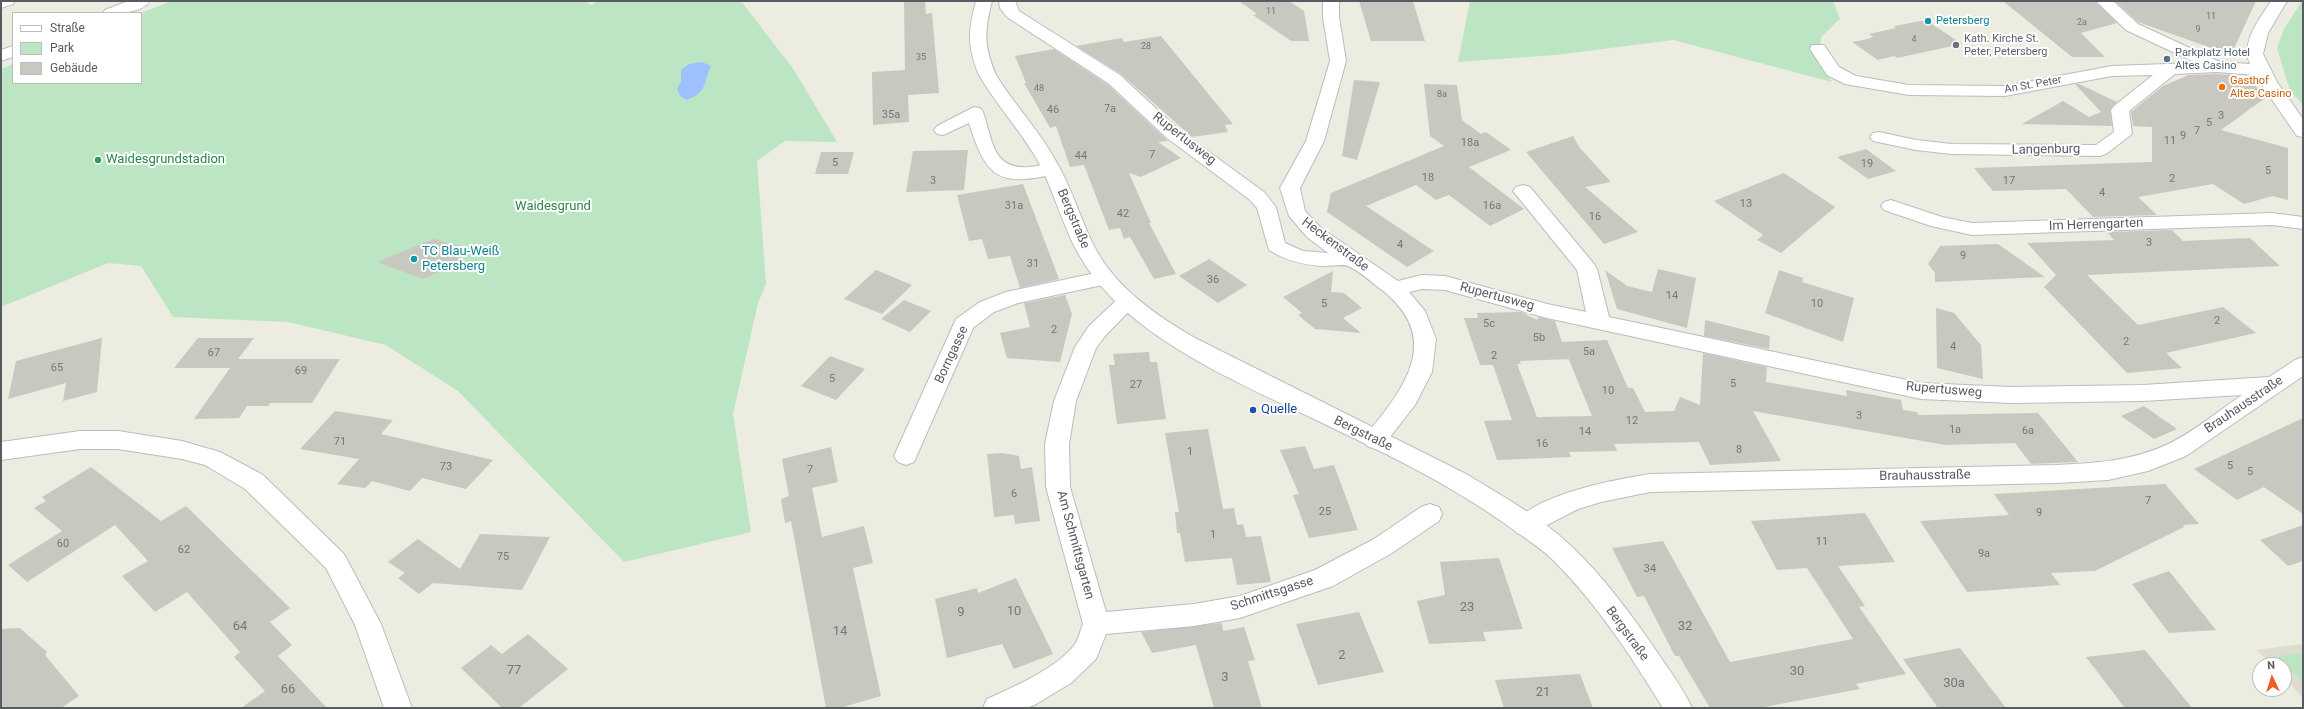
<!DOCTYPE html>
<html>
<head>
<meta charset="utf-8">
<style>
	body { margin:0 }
	#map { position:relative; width:2304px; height:709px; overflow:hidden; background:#edece0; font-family:Roboto,sans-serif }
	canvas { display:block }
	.frame { position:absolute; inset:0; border:2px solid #595b62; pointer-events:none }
	.legend { position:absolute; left:12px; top:12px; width:130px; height:72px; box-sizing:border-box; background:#fff; border:1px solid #bdbdc0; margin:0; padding:5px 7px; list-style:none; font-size:12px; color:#595b62 }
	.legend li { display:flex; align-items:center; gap:8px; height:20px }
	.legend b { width:20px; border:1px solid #bdbdc0 }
	.north { position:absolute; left:2252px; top:657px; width:40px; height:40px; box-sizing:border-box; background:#fff; border:1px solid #bdbdc0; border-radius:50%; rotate:356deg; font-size:11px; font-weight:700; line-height:16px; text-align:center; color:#595b62 }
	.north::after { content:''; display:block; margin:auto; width:14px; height:18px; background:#ec5d27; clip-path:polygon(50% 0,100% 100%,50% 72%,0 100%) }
</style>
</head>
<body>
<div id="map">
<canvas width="2304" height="709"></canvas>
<div class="frame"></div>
<ul class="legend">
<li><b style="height:5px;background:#fff"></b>Straße</li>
<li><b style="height:11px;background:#bce5c4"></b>Park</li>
<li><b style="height:11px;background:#c9c8c0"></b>Gebäude</li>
</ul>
<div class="north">N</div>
</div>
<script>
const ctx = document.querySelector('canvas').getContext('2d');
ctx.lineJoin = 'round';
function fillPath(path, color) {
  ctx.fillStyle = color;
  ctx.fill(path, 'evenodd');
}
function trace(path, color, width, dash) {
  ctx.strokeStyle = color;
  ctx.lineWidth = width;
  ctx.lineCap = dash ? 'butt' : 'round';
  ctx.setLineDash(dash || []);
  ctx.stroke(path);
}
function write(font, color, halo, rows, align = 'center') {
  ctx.font = font + ' Roboto,sans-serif';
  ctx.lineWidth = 4;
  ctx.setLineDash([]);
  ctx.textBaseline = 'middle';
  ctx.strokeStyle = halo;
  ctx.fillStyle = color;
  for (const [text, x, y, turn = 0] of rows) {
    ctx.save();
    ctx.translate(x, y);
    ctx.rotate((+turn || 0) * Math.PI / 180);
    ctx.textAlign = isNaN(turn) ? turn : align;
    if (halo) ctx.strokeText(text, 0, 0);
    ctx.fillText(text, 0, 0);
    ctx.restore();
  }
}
const education = new Path2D(`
	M2303 644V698L2284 677V665H2272L2256 650Z`);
const green = new Path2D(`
	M172 1H584L592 5 597 1H741L794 70 837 142 785 141 757 161 766 284 758 303 733 414 751 532 624 562 458 391 386 345 288 322 173 317 141 266 108 263 1 307V69L13 64V83H141V13Z
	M1470 1H1833L1840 19 1821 37 1819 62 1832 82 1673 40 1556 55 1458 62Z
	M2302 1H2303V105L2290 91 2277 48 2284 29Z
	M2303 653V684L2278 656Z`);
const water = new Path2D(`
	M702 62 711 66C703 84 707 92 687 100L680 96 677 89 681 81V70L689 64Z`);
const building = new Path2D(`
	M904 1H925L926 14 932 13 939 93 908 95 909 122 873 125 872 72 905 70Z
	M1239 1H1289L1304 11 1309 41H1291L1253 15 1257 14Z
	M1359 1H1413L1425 41H1371Z
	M2003 1H2095L2117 23 2081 33 2105 57H2072Z
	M2115 1H2256L2231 55 2138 22Z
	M1926 20 1962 44 1897 58 1894 56 1878 60 1852 42 1868 39 1873 37 1869 34 1896 28 1894 26Z
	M1161 36 1233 124 1225 125 1228 132 1192 137 1121 74 1076 46 1122 38 1124 42Z
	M1054 49 1107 84 1168 141 1158 142 1181 158 1141 177 1129 173 1151 223H1149L1176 274 1154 279 1130 237 1124 239 1120 228 1109 230 1084 165 1070 167 1056 126 1050 128 1024 83H1026L1015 56Z
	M2217 74 2232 75 2255 86 2268 96 2221 130 2288 148V200L2273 196 2244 204 2213 184 2138 197 2157 215 2093 217 2066 189 1993 191 1974 168 2152 162V127L2133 126 2131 112 2163 86 2189 75Z
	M1354 80 1380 82 1357 160 1342 156Z
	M1424 84 1457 85 1462 120 1481 134 1486 132 1511 150 1469 167 1524 209 1490 226 1449 195 1436 200 1416 185 1366 206 1434 251 1407 267 1327 212 1331 193 1444 146 1430 136Z
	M2075 84H2079L2117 102 2110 110 2112 126 2022 124 2063 101 2089 117 2101 112Z
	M1573 136 1580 148 1611 182 1585 187 1638 232 1604 244 1526 152Z
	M1866 149 1896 171 1868 179 1837 157Z
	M968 150 964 190 906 192 913 151Z
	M821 152H854L848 174H815Z
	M1784 173 1835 207 1781 253 1757 240 1763 235 1714 201Z
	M1023 184 1059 279 1020 288 1010 256 988 259 982 239 969 241 957 195Z
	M2172 230 2183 241 2250 238 2280 266 2087 275 2138 325 2223 307 2256 333 2166 353 2182 368 2127 373 2044 287 2056 275 2027 243 2114 240 2107 232Z
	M434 239 465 247 458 264 423 279 377 262Z
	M1998 244 2045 277 1935 282V273L1928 264 1940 246Z
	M1209 259 1247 285 1218 303 1179 276Z
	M1658 269 1696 278 1687 328 1617 309 1605 270 1627 286 1652 292Z
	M876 270 912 285 882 314 844 299Z
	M1779 270 1803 278 1802 282 1854 298 1843 342 1765 313Z
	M1333 271 1331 292 1344 293 1362 308 1343 318 1361 333 1315 329 1298 315 1302 313 1283 297Z
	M1065 295 1072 314 1060 362 1007 358 1000 333 1030 327 1024 303Z
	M904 300 931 311 910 332 881 319Z
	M1936 308 1954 313 1981 345 1983 379 1937 368Z
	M1521 312 1537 320 1539 317 1555 321 1562 342 1607 340 1628 388H1633L1645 412 1674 411 1680 397 1700 405 1703 353 1767 367 1766 382 1847 396 1846 390 1901 400 1903 410 1917 412 1918 415 2038 413 2078 462 2031 464 2015 443 1945 445 1753 411 1781 461 1710 465 1699 442 1614 444 1617 451 1569 452 1571 457 1497 460 1484 421 1512 420 1493 365H1480L1464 318H1478L1477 313ZM1565 350 1592 416 1537 417 1517 364H1521L1520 361 1569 359Z
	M1705 320 1770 336 1769 349 1704 336Z
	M102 338 97 392 63 401 66 383 8 399 16 361Z
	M198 338H254L238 359H340L312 403H270L268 406H247L239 418 194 419 230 368H174Z
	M1149 352 1150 362H1157L1166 419 1117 424 1109 365H1115L1113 354Z
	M830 356 865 369 836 400 801 386Z
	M2144 406 2177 429 2154 439 2121 416Z
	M335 411 393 420 381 434 493 460 466 489 422 478 410 491 372 481 365 488 337 484 359 459 300 449Z
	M2303 418V514L2264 487 2237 500 2194 469Z
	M1208 429 1223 509 1234 508 1237 525 1243 524 1246 537 1261 536 1271 582 1237 585 1232 558 1185 562 1180 533H1177L1175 512H1179L1165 433Z
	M1305 446 1314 469 1334 465 1358 530 1309 538 1293 495 1299 494 1280 450Z
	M831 447 838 482 812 488 822 537 864 526 873 563 853 568 881 696 840 708H826L791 521 785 523 781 499 789 496 782 459Z
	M1003 453 1019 456 1021 469 1032 467 1040 521 1015 524 1014 515 994 517 987 454Z
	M91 467 161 521 186 506 290 608 270 622 292 645 278 656 327 708H241L265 691 234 657 240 652 187 592 155 612 122 576 148 561 115 525 27 582 8 565 62 531 34 508 46 501 42 497Z
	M2165 484 2199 524 2183 525 2184 527 2095 571 2051 573 2060 585 1967 592 1920 521 2009 515 1994 494Z
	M1865 513 1895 562 1838 566 1865 606 1859 607 1906 674 1856 684 1860 689 1759 708H1710L1679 656H1675L1644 596 1637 597 1612 548 1663 541 1730 662 1853 639 1807 568 1777 570 1751 521Z
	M2303 525V561L2288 566 2260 540Z
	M480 534 550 537 522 590 433 583 419 594 398 578 405 573 388 562 418 539 460 569Z
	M1499 558 1523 629 1483 632 1486 641 1429 644 1417 601 1445 595 1440 562Z
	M2169 571 2216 630 2169 633 2132 584Z
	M1016 578 1053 654 1014 669 1002 644 947 658 935 599 977 588 978 593Z
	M1359 612 1384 672 1318 685 1296 624Z
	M1222 623 1223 631 1244 627 1255 660 1248 661 1262 708H1214L1196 645 1152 653 1141 632Z
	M20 628 47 652 45 655 79 696 61 708H1V629Z
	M528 634 568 669 519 708H502L461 668 491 645 502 654Z
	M1960 648 2006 708H1938L1903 659Z
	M2145 650 2192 708H2125L2086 657Z
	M1580 674 1593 708H1504L1495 680Z`);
const street = new Path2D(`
	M1 1H15L13 4 1 8Z
	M999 1H1015L1019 11 1120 75 1179 130 1264 192 1276 207 1285 243 1303 251 1328 253 1307 237 1289 216 1280 188 1306 141 1330 61 1323 17V1H1339V17L1346 61 1324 141 1300 188 1305 211 1321 228 1398 281 1422 275 1445 276 1547 304 1586 312 1577 270 1513 191 1516 187 1523 185 1530 187 1594 264 1597 269 1609 317 1921 383 2011 387 2143 385 2269 377 2295 360 2303 357V376L2186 456 2148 471 2108 480 2057 483 1650 492 1601 502 1578 509 1526 536 1517 533 1513 526C1530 495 1617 479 1650 474L2057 465C2095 463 2133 461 2168 444 2191 434 2221 409 2242 395L2143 401 2011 403 1921 399 1547 318 1445 290 1422 289 1409 292 1425 311 1436 339 1432 372 1415 405 1383 446 1375 449 1367 446 1363 440 1367 434C1407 385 1444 336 1378 287 1369 280 1359 271 1348 266 1342 264 1331 266 1324 266 1304 265 1286 261 1269 250L1257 208 1250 200 1167 138 1108 83 1007 17 1000 8Z
	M2096 1H2113L2138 24 2220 62 2250 64C2240 42 2260 19 2271 1H2287L2268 33 2263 54 2277 82 2303 119V137L2297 136 2255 75 2217 72 2175 74 2129 111 2132 134 2106 154 2100 156 1952 154 1916 150 1873 141 1870 137 1873 133 1879 132 1916 140 1952 144 2096 145 2114 132 2111 110 2114 106 2153 75 2112 76 2005 96 1909 95 1845 84 1827 75 1810 49 1812 45H1824L1839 67 1856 76 1909 85 2005 86 2112 66 2196 63 2126 30Z
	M974 107 980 108 983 112C993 141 992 170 1030 167 1039 166 1048 163 1058 165L1060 169 1058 173C999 188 986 178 969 123L943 135 937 134 934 130 937 126Z
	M1891 200 1942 217 1972 223 2272 213 2303 217V229L2272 225 1972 235 1931 226 1884 210 1881 206 1884 202Z
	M1105 271 1112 273 1115 278 1112 283 1018 303 994 312 973 328 914 462 906 465 898 462 894 456 956 319 980 302 1006 292Z
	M1127 295 1134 297 1138 302 1105 336 1096 348 1076 401 1069 444 1070 487 1106 612 1194 604 1240 596 1315 570 1374 539 1421 507 1430 504 1439 507 1442 514 1439 521 1392 553 1333 586 1240 618 1194 626 1106 634 1096 659 1071 683 1036 704 1027 708H983L987 699C1013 687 1058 668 1075 644 1079 639 1080 630 1083 624L1046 487 1045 444 1054 401 1075 347 1089 326 1120 297Z
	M80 431H118L182 441 220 452 263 475 344 554 381 624 412 708H384L355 625 326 568 245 489 205 465 182 459 118 449H80L1 460V442Z`);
const secondary = new Path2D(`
	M128 1H150C141 14 117 13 103 13L105 10Z
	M976 1H992C984 31 984 47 996 75 1015 106 1041 132 1058 165 1073 191 1081 221 1095 248 1116 288 1157 316 1195 338L1466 474C1502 496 1541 517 1571 546 1604 577 1631 614 1657 652 1669 670 1683 688 1692 708H1663C1631 656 1597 604 1554 561 1539 546 1520 535 1504 523 1444 481 1379 450 1314 419 1251 389 1182 359 1129 314 1102 291 1080 263 1067 230 1057 207 1050 184 1039 163 1022 132 997 106 979 75 967 46 968 31 976 1Z
	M13 46V57L1 61V50Z`);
const markers = [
	[1928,21,4,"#0f9aa8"],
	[1956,45,4,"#6b7280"],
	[2167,59,4,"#5c6f8a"],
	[2222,87,4,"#e8710a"],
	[98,160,4,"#2e9e5b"],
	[414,259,4,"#0f9aa8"],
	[1253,410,4,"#1a4fb4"]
];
const farNumbernames = [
	["11",1271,12],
	["11",2211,17],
	["2a",2082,23],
	["9",2198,30],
	["4",1914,40],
	["28",1146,47],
	["35",921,58],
	["48",1039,89],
	["8a",1442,95]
];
const farCulturenames = [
	["Petersberg",1936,21]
];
const farWorshipnames = [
	["Kath. Kirche St.",1964,39],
	["Peter, Petersberg",1964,52]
];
const farServicenames = [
	["Parkplatz Hotel",2175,53],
	["Altes Casino",2175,66]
];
const farFoodnames = [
	["Gasthof",2230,81],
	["Altes Casino",2230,94]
];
const farStreetnames = [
	["An St. Peter",2033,85,-10]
];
const numberNames = [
	["7a",1110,109],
	["46",1053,110],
	["35a",891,115],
	["3",2221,116],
	["5",2209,123],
	["7",2197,131],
	["9",2183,136],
	["11",2170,141],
	["18a",1470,143],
	["7",1152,155],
	["44",1081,156],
	["5",835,163],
	["19",1867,164],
	["5",2268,171],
	["18",1428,178],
	["2",2172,179],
	["3",933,181],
	["17",2009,181],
	["4",2102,193],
	["13",1746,204],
	["31a",1014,206],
	["16a",1492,206],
	["42",1123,214],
	["16",1595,217],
	["3",2149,243],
	["4",1400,245],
	["9",1963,256],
	["31",1033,264],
	["36",1213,280],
	["14",1672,296],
	["5",1324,304],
	["10",1817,304],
	["2",2217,321],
	["5c",1489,324],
	["2",1054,330],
	["5b",1539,338],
	["2",2126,342],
	["4",1953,347],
	["5a",1589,352],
	["67",214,353],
	["2",1494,356],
	["65",57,368],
	["69",301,371],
	["5",832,379],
	["5",1733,384],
	["27",1136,385],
	["10",1608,391],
	["3",1859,416],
	["12",1632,421],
	["1a",1955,430],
	["6a",2028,431],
	["14",1585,432],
	["71",340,442],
	["16",1542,444],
	["8",1739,450],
	["1",1190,452],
	["5",2230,466],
	["73",446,467],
	["7",810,470],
	["5",2250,472],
	["6",1014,494],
	["7",2148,501],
	["25",1325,512],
	["9",2039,513],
	["1",1213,535],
	["11",1822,542],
	["60",63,544],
	["62",184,550],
	["9a",1984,554],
	["75",503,557],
	["34",1650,569]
];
const streetNames = [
	["Rupertusweg",1184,139,38],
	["Langenburg",2046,150,-1],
	["Bergstraße",1073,219,67],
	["Im Herrengarten",2096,225,-2],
	["Heckenstraße",1335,245,37],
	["Rupertusweg",1497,297,15],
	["Borngasse",952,355,-65],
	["Rupertusweg",1944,390,5],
	["Brauhausstraße",2244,405,-34],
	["Bergstraße",1363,434,26],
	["Brauhausstraße",1925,476,-1],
	["Am Schmittsgarten",1075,545,75],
	["Schmittsgasse",1272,594,-18],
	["Bergstraße",1627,634,54]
];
const leisureNames = [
	["Waidesgrundstadion",106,160]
];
const parkNames = [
	["Waidesgrund",553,207]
];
const cultureNames = [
	["TC Blau-Weiß",422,252],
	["Petersberg",422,267]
];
const transitNames = [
	["Quelle",1261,410]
];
const nearNumbernames = [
	["23",1467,608],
	["10",1014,612],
	["9",961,613],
	["64",240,627],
	["32",1685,627],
	["14",840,632],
	["2",1342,656],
	["77",514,671],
	["30",1797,672],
	["3",1225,678],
	["30a",1954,684],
	["66",288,690],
	["21",1543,693]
];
fillPath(education, '#dddccf');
fillPath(green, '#bce5c4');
fillPath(water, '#9ec2ff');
fillPath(building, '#c9c8c0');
trace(street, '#bbbcc3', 2);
trace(secondary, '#bbbdc5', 2);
fillPath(street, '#fff');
fillPath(secondary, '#fff');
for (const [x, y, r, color] of markers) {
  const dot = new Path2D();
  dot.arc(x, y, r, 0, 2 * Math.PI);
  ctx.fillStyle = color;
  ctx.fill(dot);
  trace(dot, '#fff', 1.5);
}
write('9px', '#75767a', null, farNumbernames);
write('11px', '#0d838f', '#fff', farCulturenames, 'left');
write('11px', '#5b616d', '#fff', farWorshipnames, 'left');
write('11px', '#4e5e75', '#fff', farServicenames, 'left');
write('11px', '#c56008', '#fff', farFoodnames, 'left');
write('11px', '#595b62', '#fff', farStreetnames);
write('11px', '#75767a', null, numberNames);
write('13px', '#595b62', '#fff', streetNames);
write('13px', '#27864d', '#fff', leisureNames, 'left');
write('13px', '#318145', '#fff', parkNames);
write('13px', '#0d838f', '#fff', cultureNames, 'left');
write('13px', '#164399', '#fff', transitNames, 'left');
write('13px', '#75767a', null, nearNumbernames);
</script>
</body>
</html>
